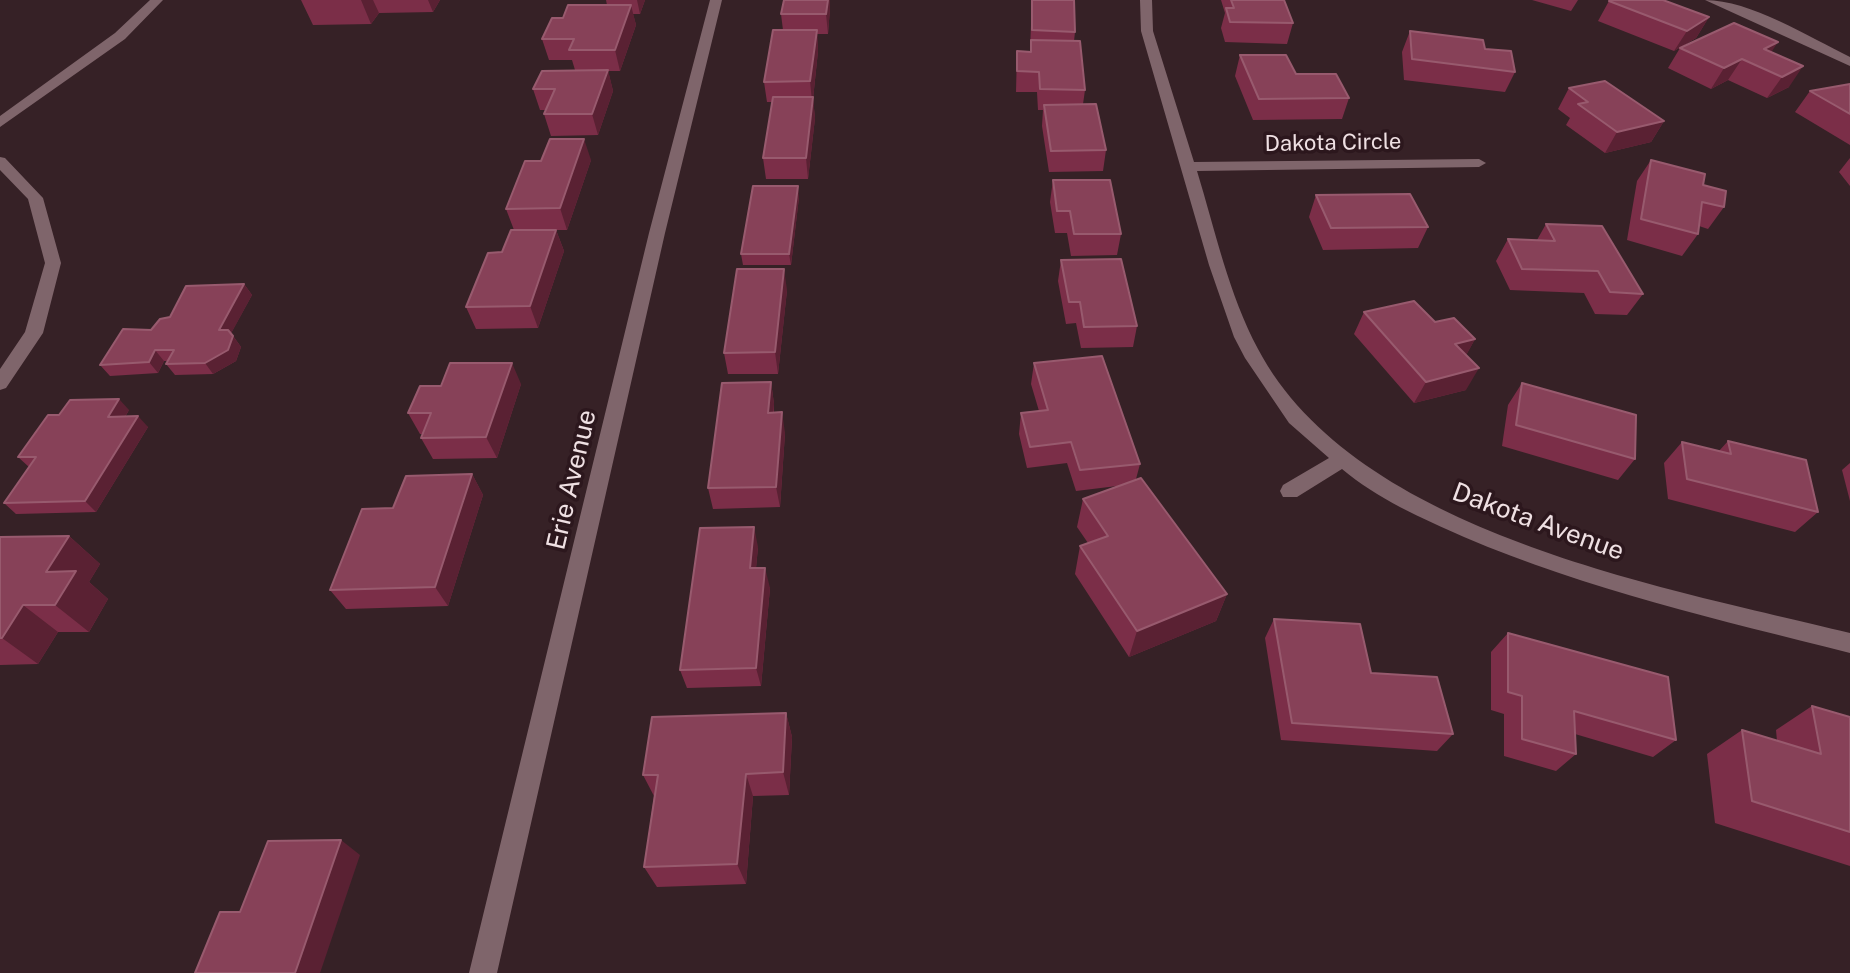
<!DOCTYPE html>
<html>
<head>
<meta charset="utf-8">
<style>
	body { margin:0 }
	canvas { display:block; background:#362126 }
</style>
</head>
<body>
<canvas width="1850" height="973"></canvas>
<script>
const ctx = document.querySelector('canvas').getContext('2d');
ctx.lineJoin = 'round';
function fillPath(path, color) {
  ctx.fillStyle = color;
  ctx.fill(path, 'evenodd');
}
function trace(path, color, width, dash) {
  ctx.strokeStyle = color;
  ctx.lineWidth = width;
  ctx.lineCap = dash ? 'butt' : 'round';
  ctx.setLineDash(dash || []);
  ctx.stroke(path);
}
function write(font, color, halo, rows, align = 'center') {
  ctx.font = font + ' "Public Sans",sans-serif';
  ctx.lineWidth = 7;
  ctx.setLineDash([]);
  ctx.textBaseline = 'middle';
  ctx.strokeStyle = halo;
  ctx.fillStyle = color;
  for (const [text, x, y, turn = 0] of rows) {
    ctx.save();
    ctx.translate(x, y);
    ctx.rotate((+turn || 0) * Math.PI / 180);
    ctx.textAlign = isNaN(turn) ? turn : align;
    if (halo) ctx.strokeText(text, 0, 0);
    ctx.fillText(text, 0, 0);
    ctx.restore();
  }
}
const minor = new Path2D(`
	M710 0H722L665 233 497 973H469L649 233Z
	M1140 0H1152L1153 31 1194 162 1479 159 1486 163 1479 167 1197 171C1215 230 1229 295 1258 349 1356 534 1664 587 1850 633V653C1720 620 1588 590 1464 537 1423 519 1376 498 1342 469L1297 497H1283L1280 491 1283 485 1329 458 1289 423 1245 358 1234 337 1209 265 1141 31Z
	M1705 0C1750 0 1809 37 1850 57V66Z
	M0 157 5 158 43 198 61 263 43 333 6 388 0 390V369L25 332 45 263 28 199 0 170Z`);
const tertiary = new Path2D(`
	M150 0H163L125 39 0 127V116L115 33Z`);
const wall = new Path2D(`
	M301 0H440L433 12 379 13 371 24 313 25Z
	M604 0H645L640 14H633L636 25 620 71H608L613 91 598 135 551 136 544 114 546 110H540L533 89 575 70 572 60H549L542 39 563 18 607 5 606 0Z
	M784 0H830V8L828 34H817L818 51 813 99 815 118 808 179H766L763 158 772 102H767L764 82 783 30 781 14Z
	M1032 0 1075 32 1074 41 1085 90 1083 104 1106 150 1103 171 1049 172 1042 126 1043 110H1038L1037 92H1016L1017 51H1030Z
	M1221 0H1284L1293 23 1287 44 1225 42 1221 28 1225 13Z
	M1532 0H1578L1571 11Z
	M1609 1 1709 17 1696 38 1674 51 1598 21Z
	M1410 31 1485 49 1515 72 1505 92 1404 80 1402 52Z
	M1680 48 1771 52 1789 87 1767 98 1728 80 1711 89 1668 68Z
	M1240 55 1296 74 1349 98 1342 119 1253 120 1235 76Z
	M1850 84V145L1795 112 1810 91Z
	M1569 88 1664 121 1651 142 1605 153 1566 125 1570 118 1558 109Z
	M1850 158V186L1839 172Z
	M591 160 567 230H556L564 251 538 328 476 329 466 307 502 252 514 230 506 209Z
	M1651 160 1703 185 1724 207 1708 229 1699 226 1698 234 1682 256 1627 240 1637 181Z
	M1053 180 1121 234 1117 255 1071 256 1067 233H1055L1050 202Z
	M1316 195 1428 227 1418 248 1323 250 1309 217Z
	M799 197 791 265H743L741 254Z
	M1546 224 1643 294 1627 315 1595 314 1584 293 1510 290 1496 261 1508 239 1537 240Z
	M1061 260 1137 326 1133 347 1081 348 1076 323 1066 324 1058 281Z
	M244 284 252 295 231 333 241 347 236 361 213 374 175 375 166 364 168 361H164L158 373 110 376 100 365 170 317Z
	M787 290 778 374H728L724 353Z
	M1364 312 1435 322 1475 339 1466 355V390L1414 403 1354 334Z
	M1034 363 1140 464 1136 479 1227 594 1216 621 1129 657 1075 574 1080 546 1088 543 1077 527 1083 499 1117 486 1076 491 1067 463 1027 468 1019 434 1021 413 1039 411 1031 384Z
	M771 382 774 404V412L785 433 780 507 713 509 708 488Z
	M1522 383 1635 459 1618 480 1502 446 1508 405Z
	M521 384 497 458 433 459 421 438 422 434H420L408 413Z
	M129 410 125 417 148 427 96 512 16 514 4 503 29 467 18 457Z
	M1728 441 1818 512 1795 532 1668 499 1664 463 1682 442 1719 451Z
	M1850 463V501L1842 470Z
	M472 474 483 495 448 606 346 609 330 590 393 508Z
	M69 536 100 564 89 582 108 599 89 632H58L38 664 0 665V537Z
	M758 547 756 568 770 588 761 686 687 688 680 670Z
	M1274 619 1371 673 1453 734 1437 751 1281 740 1265 638Z
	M1508 633 1676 740 1653 757 1575 734 1576 754 1556 771 1504 756V714L1491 710V652Z
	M1812 706 1850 717V866L1715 823 1707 754 1742 730 1777 741 1776 730Z
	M786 713 792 737 789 795 753 796 746 884 657 887 644 867 654 796 643 775Z`);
const shadedWall = new Path2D(`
	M361 0H373L379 13 371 24Z
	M428 0H440L433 12Z
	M637 0H645L640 14Z
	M828 0H830V8L828 34 826 14Z
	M631 5 636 25 620 71 615 50Z
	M1709 17 1696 38 1674 51 1687 31Z
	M817 30 818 51 813 99 815 118 808 179 806 158 812 101 810 81Z
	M1778 42 1764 63V49Z
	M1742 59 1728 80 1711 89 1724 68Z
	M1803 66 1789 87 1767 98 1782 77Z
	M608 70 613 91 598 135 592 114Z
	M1664 121 1651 142 1605 153 1617 132Z
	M584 139 591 160 567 230 560 208Z
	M798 186 799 197 791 265 789 254Z
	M556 230 564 251 538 328 530 306Z
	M784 269 787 290 778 374 775 352Z
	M244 284 252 295 227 341 219 330Z
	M233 336 241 347 236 361 213 374 205 363Z
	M1475 339 1463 361 1455 344Z
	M155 350 164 361 158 373 149 362Z
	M512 363 521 384 497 458 486 437Z
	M1479 368 1466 390 1414 403 1426 382Z
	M771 382 774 404 772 434 768 413Z
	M119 399 129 410 118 428 108 417Z
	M782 412 785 433 780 507 776 487Z
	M138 416 148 427 96 512 85 501Z
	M472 474 483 495 448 606 435 587Z
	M754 527 758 547 754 588 750 568Z
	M69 536 100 564 89 582 108 599 89 632 55 605 46 572Z
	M765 568 770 588 761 686 756 668Z
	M1227 594 1216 621 1129 657 1137 631Z
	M23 605 58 632 38 664 2 638Z
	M786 713 792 737 789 795 783 772Z
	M746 774 753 796 746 884 737 864Z
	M341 840 360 855 320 973H295Z`);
const building = new Path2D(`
	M784 0H828L826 14H781Z
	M1032 0H1074L1075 32 1032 30Z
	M1231 0H1284L1293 23 1230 22 1226 8H1234Z
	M1610 0H1663L1709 17 1687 31 1609 1Z
	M568 5H631L615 50H569L574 39H542L552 18H563Z
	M1734 23 1778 42 1764 49 1803 66 1782 77 1742 59 1724 68 1680 48Z
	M773 30H817L810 81 764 82Z
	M1410 31 1483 40 1485 49 1511 51 1515 72 1412 59Z
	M1031 40 1080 41 1085 90 1040 89 1039 72 1017 71V51L1031 52Z
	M1240 55H1286L1296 74H1336L1349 98 1259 99Z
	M608 70 592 114H544L555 89H533L542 71Z
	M1605 81 1664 121 1617 132 1578 104 1588 102 1569 88Z
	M1850 84V114L1810 91Z
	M773 97H813L806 158H763Z
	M1096 104 1106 150 1051 151 1044 105Z
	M550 139H584L560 208 506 209 525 161H541Z
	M1651 160 1705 174 1703 185 1726 191 1724 207 1702 202 1698 234 1641 219Z
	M1053 180H1110L1121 234H1074L1070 211H1057Z
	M753 186H798L789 254H741Z
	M1410 194 1428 227 1331 228 1316 195Z
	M1546 224 1602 226 1643 294 1610 292 1598 271 1522 269 1508 239 1555 241Z
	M511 230H556L530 306 466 307 488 253 502 252Z
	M1121 259 1137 326 1084 327 1080 302H1069L1061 260Z
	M737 269H784L775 352 724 353Z
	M244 284 219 330H228L233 336 228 350 205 363 166 364 174 350H155L149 362 100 365 123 329 151 330 160 319 170 317 186 286Z
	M1414 301 1435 322 1454 318 1475 339 1455 344 1479 368 1426 382 1364 312Z
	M1102 356 1140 464 1080 470 1071 442 1030 447 1021 413 1048 410 1034 363Z
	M450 363H512L486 437 421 438 431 413H408L420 386H441Z
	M771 382 768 413 782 412 776 487 708 488 722 383Z
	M1522 383 1636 415 1635 459 1516 425Z
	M119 399 108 417 138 416 85 501 4 503 36 457H18L48 415H59L70 400Z
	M1728 441 1806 460 1818 512 1687 479 1682 442 1731 454Z
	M472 474 435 587 330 590 362 509 393 508 406 476Z
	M1141 478 1227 594 1137 631 1080 546 1108 536 1083 499Z
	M754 527 750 568H765L756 668 680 670 700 528Z
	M69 536 46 572 76 571 55 605H23L2 638H0V537Z
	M1274 619 1360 624 1371 673 1437 677 1453 734 1292 723Z
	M1508 633 1668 677 1676 740 1574 711 1576 754 1522 739V696L1508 692Z
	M1812 706 1850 717V832L1752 801 1742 730 1821 754Z
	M786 713 783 772 746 774 737 864 644 867 658 775H643L652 717Z
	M341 840 295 973H195L220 912H240L268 841Z`);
const farStreetnames = [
	["Dakota Circle",1333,143,-1]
];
const streetNames = [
	["Erie Avenue",572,480,-77],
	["Dakota Avenue",1538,522,20]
];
fillPath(minor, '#7f656b');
fillPath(tertiary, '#7f656b');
fillPath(wall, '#7b2e48');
fillPath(shadedWall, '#5a2133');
fillPath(building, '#874158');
trace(building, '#985a6e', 2);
write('22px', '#efe0e3', '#2c171d', farStreetnames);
write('26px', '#efe0e3', '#2c171d', streetNames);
</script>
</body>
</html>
